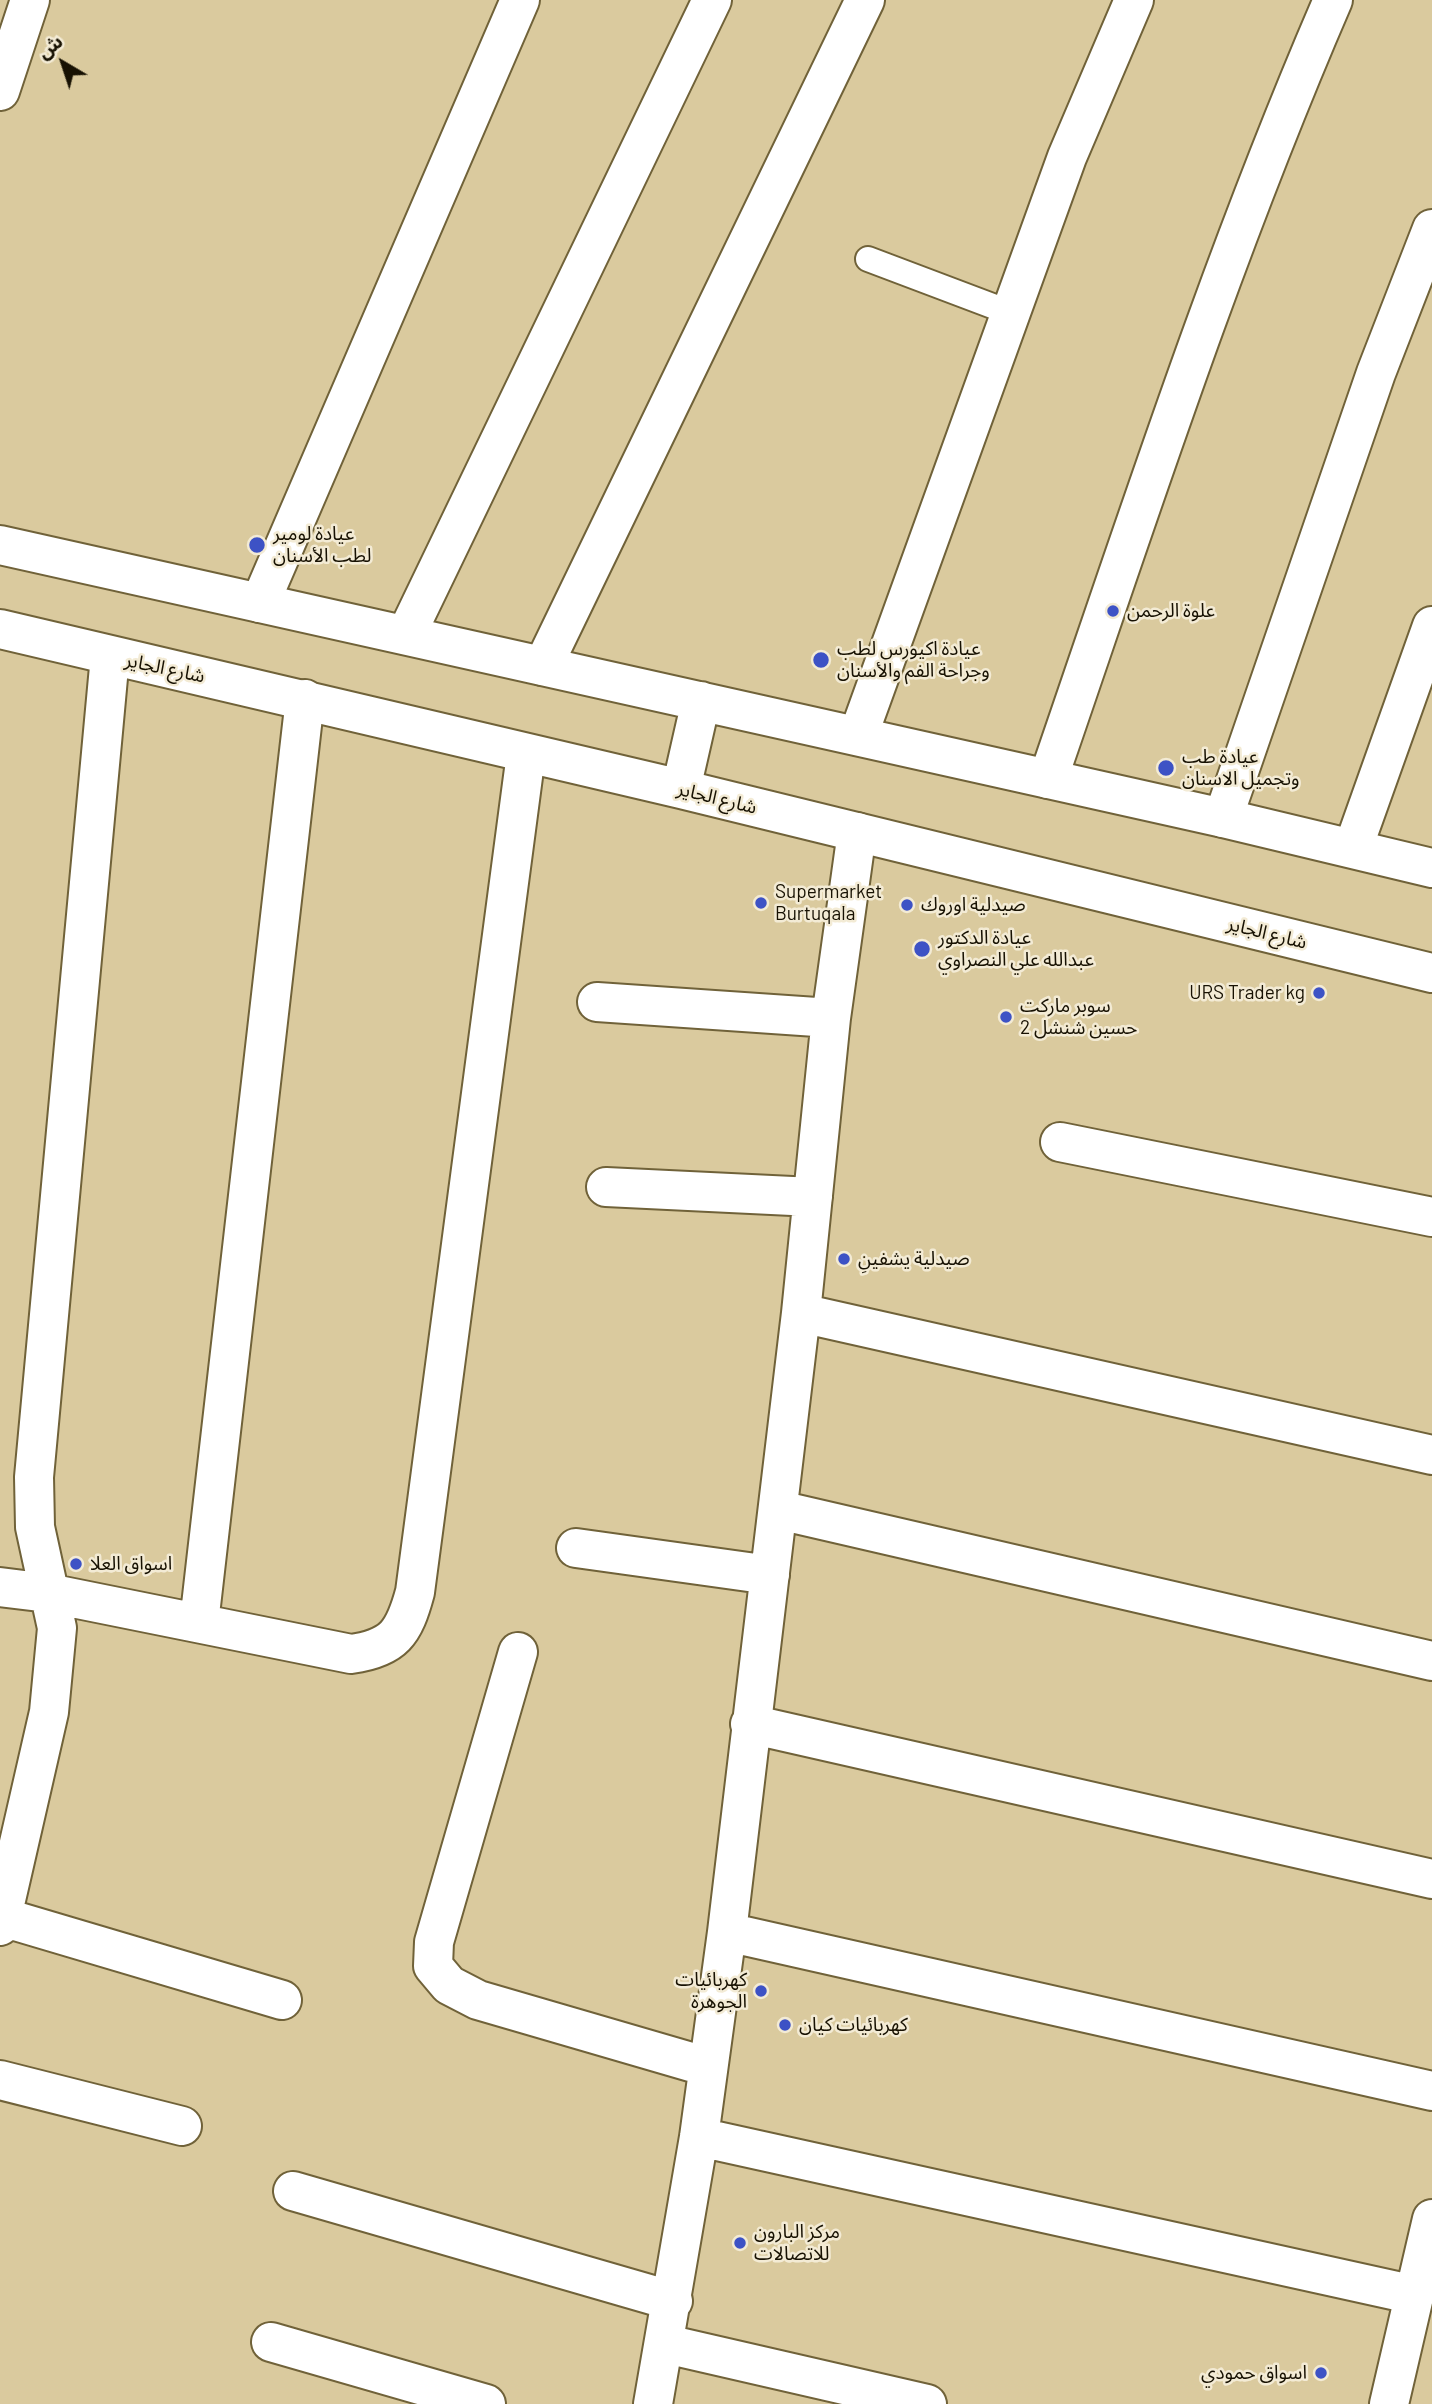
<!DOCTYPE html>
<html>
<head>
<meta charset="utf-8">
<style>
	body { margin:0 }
	#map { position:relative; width:1432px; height:2404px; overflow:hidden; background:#daca9e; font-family:Barlow,"Noto Sans Arabic",sans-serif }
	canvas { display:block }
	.north { position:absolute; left:28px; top:28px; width:70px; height:70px; -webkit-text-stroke:5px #f3ebd5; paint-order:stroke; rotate:321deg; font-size:19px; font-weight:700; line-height:28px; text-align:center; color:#171102 }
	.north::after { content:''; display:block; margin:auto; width:24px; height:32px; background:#171102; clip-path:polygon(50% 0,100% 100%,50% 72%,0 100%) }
</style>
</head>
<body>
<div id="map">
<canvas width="1432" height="2404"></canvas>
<div class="north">ش</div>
</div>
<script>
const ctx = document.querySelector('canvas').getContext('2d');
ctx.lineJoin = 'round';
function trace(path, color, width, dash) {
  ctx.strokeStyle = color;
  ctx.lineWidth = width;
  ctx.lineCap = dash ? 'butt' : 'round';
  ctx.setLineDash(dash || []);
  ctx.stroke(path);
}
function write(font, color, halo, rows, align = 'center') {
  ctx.font = font + ' Barlow,"Noto Sans Arabic",sans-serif';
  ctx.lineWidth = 5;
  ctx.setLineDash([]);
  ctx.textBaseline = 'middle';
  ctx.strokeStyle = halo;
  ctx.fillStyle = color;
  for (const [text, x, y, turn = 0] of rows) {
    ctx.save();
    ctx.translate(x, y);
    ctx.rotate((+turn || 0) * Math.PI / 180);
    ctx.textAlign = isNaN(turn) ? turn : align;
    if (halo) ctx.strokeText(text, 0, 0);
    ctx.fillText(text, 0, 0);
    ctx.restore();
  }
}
const service = new Path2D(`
	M868 259 1011 313`);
const minor = new Path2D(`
	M0 91 30 0
	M260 603 520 0
	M406 635 712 0
	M543 666 865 0
	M858 736 1067 157 1134 0
	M1048 779C1138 517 1223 254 1333 0
	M1223 818 1376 373 1432 229
	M1353 848 1432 626
	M597 1002 831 1018
	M1060 1142 1432 1217
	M606 1187 813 1197
	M801 1313 1432 1455
	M779 1510 1432 1661
	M576 1548 770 1575
	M0 1587 48 1593 351 1654C394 1648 404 1633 415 1592L526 754
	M199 1623 305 699
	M518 1652 434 1942 433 1966 449 1985 478 2000 708 2067
	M750 1724 1432 1879
	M2 1917 282 2000
	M0 1926 49 1712 57 1628 35 1527 34 1477 110 656
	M727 1932 1432 2091
	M0 2080 182 2126
	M699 2137 1415 2295
	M293 2191 673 2301
	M271 2342 486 2404
	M666 2344 927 2404
	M653 2404 699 2137 727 1932 801 1313 831 1018 857 832
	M1389 2404 1432 2219`);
const tertiary = new Path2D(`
	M0 545 1223 818 1432 868
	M0 629 681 789 1432 973
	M681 789 701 701`);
const markers = [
	[257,545,9,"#3d52c5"],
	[1113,611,7,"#3d52c5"],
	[821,660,9,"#3d52c5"],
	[1166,768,9,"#3d52c5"],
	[761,903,7,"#3d52c5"],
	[907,905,7,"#3d52c5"],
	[922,949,9,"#3d52c5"],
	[1319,993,7,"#3d52c5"],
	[1006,1017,7,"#3d52c5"],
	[844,1259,7,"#3d52c5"],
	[76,1564,7,"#3d52c5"],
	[761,1991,7,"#3d52c5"],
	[785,2025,7,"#3d52c5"],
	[740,2243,7,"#3d52c5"],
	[1321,2373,7,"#3d52c5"]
];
const poiNames = [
	["عيادة لومير",273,534],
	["لطب الأسنان",273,556],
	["علوة الرحمن",1127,611],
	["عيادة اكيورس لطب",837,649],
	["وجراحة الفم والأسنان",837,671],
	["عيادة طب",1182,757],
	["وتجميل الاسنان",1182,779],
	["Supermarket",775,892],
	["Burtuqala",775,914],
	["صيدلية اوروك",921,905],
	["عيادة الدكتور",938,938],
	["عبدالله علي النصراوي",938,960],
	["URS Trader kg",1305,993,"right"],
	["سوبر ماركت",1020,1006],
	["حسين شنشل 2",1020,1028],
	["صيدلية يشفينِ",858,1259],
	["اسواق العلا",90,1564],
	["كهربائيات",747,1980,"right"],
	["الجوهرة",747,2002,"right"],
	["كهربائيات كيان",799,2025],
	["مركز البارون",754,2232],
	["للاتصالات",754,2254],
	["اسواق حمودي",1307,2373,"right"]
];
const streetNames = [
	["شارع الجاير",165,668,12],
	["شارع الجاير",717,798,14],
	["شارع الجاير",1267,933,14]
];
trace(service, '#706239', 28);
trace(minor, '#706239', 42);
trace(tertiary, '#706239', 42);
trace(service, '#fff', 24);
trace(minor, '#fff', 38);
trace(tertiary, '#fff', 38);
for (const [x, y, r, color] of markers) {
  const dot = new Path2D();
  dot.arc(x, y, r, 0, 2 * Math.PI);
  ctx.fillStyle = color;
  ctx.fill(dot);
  trace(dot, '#f3ebd5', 2.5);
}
write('19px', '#171102', '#f3ebd5', poiNames, 'left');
write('19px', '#171102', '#f3ebd5', streetNames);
</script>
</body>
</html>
